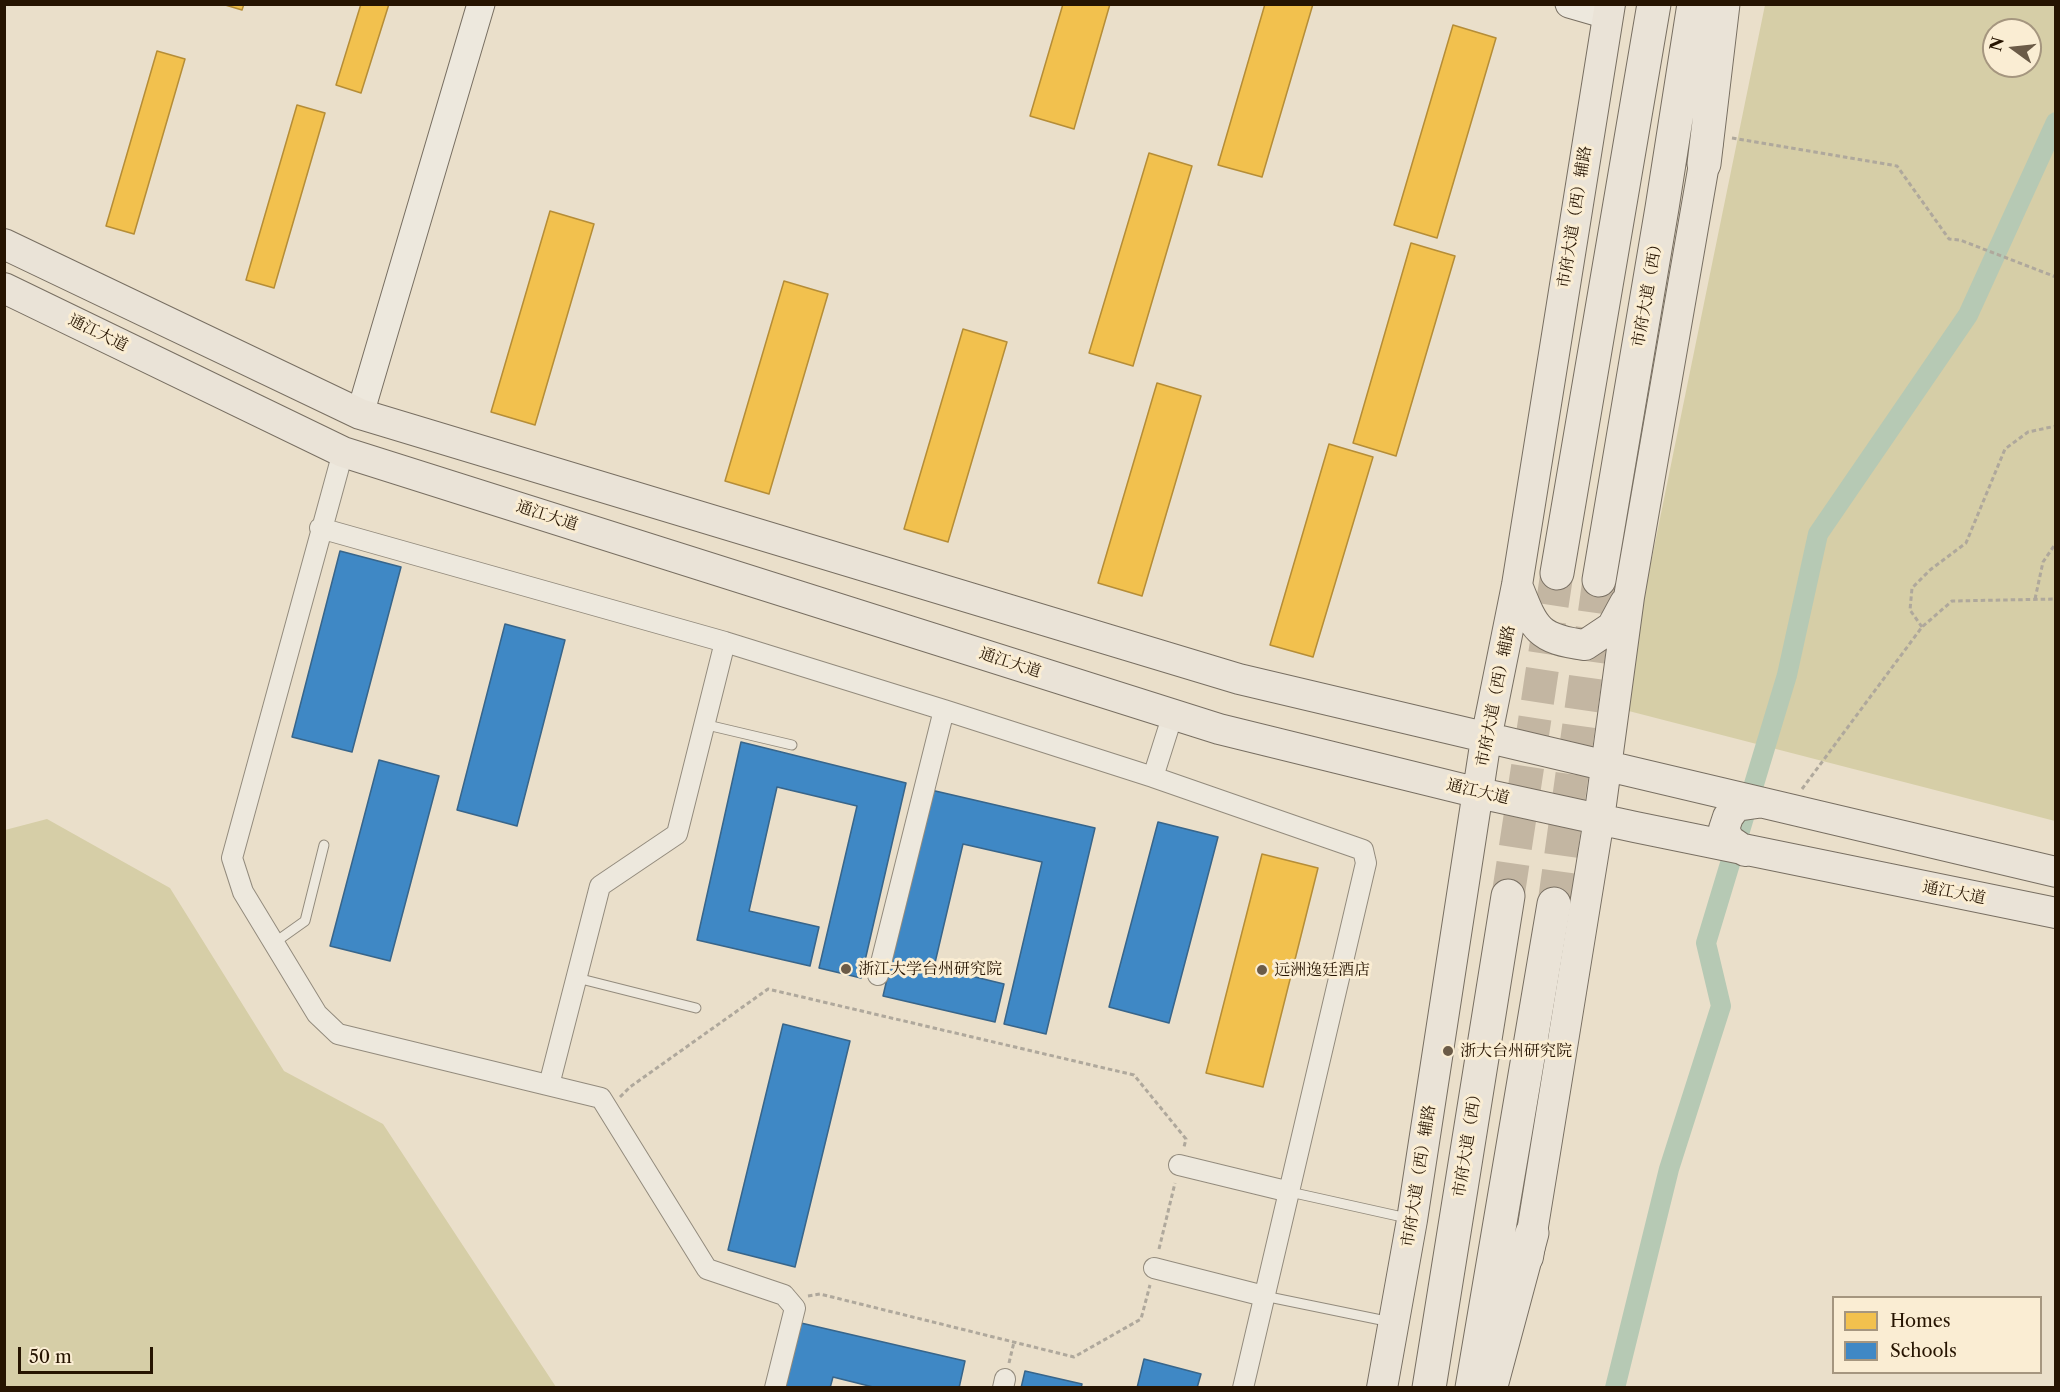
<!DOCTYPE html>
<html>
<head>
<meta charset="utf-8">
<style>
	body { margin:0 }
	#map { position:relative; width:2060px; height:1392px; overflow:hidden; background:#eadfca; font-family:"Libre Caslon Text",serif }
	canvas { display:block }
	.frame { position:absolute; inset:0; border:6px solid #261401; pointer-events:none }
	.legend { position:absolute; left:1832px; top:1296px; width:210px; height:78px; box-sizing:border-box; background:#faedd3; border:2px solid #a5967f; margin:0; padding:8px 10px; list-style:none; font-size:18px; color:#261401 }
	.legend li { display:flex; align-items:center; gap:12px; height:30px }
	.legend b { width:30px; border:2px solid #a5967f }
	.north { position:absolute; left:1982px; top:18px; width:60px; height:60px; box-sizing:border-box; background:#faedd3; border:2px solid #a5967f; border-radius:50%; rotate:285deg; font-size:16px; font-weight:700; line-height:24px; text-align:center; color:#261401 }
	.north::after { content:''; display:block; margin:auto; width:21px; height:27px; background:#6b5b47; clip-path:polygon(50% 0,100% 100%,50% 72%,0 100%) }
	.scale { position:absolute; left:18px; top:1347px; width:135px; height:27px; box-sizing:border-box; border:3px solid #261401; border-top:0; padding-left:8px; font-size:18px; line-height:21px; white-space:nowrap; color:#261401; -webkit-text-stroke:4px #faedd3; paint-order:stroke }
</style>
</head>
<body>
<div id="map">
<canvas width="2060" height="1392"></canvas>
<div class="frame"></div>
<ul class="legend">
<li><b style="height:16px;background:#f2c14e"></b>Homes</li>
<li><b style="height:16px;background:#3f88c5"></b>Schools</li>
</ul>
<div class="north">N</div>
<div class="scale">50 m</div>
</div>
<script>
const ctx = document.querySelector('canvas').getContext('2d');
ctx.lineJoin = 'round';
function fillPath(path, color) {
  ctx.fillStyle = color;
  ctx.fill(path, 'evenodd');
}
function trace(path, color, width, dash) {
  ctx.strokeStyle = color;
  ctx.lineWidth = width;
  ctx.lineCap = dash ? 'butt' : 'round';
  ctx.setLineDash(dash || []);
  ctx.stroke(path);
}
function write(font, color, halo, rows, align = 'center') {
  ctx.font = font + ' "Libre Caslon Text","Noto Serif SC",serif';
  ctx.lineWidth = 6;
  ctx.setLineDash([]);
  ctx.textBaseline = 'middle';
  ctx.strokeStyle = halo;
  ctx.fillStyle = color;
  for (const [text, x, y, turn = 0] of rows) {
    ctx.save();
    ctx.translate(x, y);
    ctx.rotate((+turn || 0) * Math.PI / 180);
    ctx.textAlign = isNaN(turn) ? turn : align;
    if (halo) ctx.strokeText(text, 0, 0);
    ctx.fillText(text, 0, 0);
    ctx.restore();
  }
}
const green = new Path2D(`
	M1765 5H2055V821L1621 709ZM1994 30H2030V66H1994Z
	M47 819 170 888 284 1071 383 1124 556 1387H5V830Z`);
const homes = new Path2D(`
	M222 4H244L242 10Z
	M361 4H389L361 93 336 85Z
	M1063 4H1110L1074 129 1030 116Z
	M1265 4H1313L1262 177 1218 165Z
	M1453 25 1496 38 1437 238 1394 225Z
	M157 51 185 59 134 234 106 226Z
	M297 105 325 113 274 288 246 280Z
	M1149 153 1192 166 1133 366 1089 353Z
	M550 211 594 224 535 425 491 412Z
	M1411 243 1455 256 1396 456 1353 443Z
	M784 281 828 294 769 494 725 481Z
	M963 329 1007 342 948 542 904 529Z
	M1157 383 1201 396 1142 596 1098 583Z
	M1329 444 1373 457 1313 657 1270 645Z
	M1262 854 1318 868 1263 1087 1206 1073Z`);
const schools = new Path2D(`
	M340 551 401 567 352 752 292 737Z
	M505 624 565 640 517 826 457 810Z
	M741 742 906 783 861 978 819 968 857 806 777 787 749 911 819 927 810 966 697 940Z
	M379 760 439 776 390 961 330 946Z
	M931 790 1095 828 1046 1034 1004 1024 1042 862 963 844 934 967 1004 984 995 1022 883 996Z
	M1158 822 1218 837 1169 1023 1109 1007Z
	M783 1024 850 1041 795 1267 728 1250Z
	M801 1323 965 1361 959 1388H877L833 1377 830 1388H785Z
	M1144 1359 1201 1374 1197 1388H1137Z
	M1025 1371 1082 1384 1081 1388H1021Z`);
const canal = new Path2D(`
	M1615 1388 1669 1169 1721 1006 1706 943 1787 675 1818 534 1968 315 2056 122`);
const highwayTunnel = new Path2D(`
	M1508 896 1557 573
	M1554 904 1599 580`);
const path = new Path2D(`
	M1732 138 1897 166 1949 239 1960 240 2056 277
	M2035 599 2043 562 2056 543
	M1922 627 1910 610 1912 588 1930 570 1966 543 2005 449 2028 432 2056 426
	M1802 789 1922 627 1952 601 2056 599
	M620 1097 630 1087 768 989 1134 1075 1186 1139 1184 1147
	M1159 1249 1175 1183
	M808 1296 820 1294 1074 1357 1141 1319 1150 1285
	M1009 1363 1014 1342`);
const lane = new Path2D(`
	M703 724 792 745
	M274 943 305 921 324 845
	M577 978 696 1008
	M1290 1192 1407 1218
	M1264 1296 1391 1322`);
const street = new Path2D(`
	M343 452 232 858 243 892 317 1014 338 1034 601 1098 707 1269 784 1295 795 1308 775 1388
	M320 528 725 642 944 710 878 975
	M944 710 1153 777 1363 850 1366 863 1243 1388
	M1153 777 1173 714
	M549 1085 600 886 677 834 725 642
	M1179 1165 1290 1192
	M1154 1268 1264 1296
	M1003 1388 1005 1379`);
const secondary = new Path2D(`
	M1569 4 1607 15
	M360 414 481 4`);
const primary = new Path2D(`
	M4 244 360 414 1239 679 2056 872
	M4 288 343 452 1219 729 1479 793 1635 827 2056 913
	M1517 585C1534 628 1537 639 1585 645L1612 627 1625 603
	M1745 851 1729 840 1724 829 1728 817 1736 806 1757 803
	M1528 1257 1599 819 1629 597 1708 141
	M1382 1388 1412 1220 1486 739 1517 585 1610 4`);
const highway = new Path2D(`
	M1704 164 1723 4
	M1557 573 1654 4
	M1599 580 1662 208 1694 4
	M1491 1386 1532 1233
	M1429 1388 1508 896
	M1472 1388 1554 904`);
const markers = [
	[846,969,6,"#6b5b47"],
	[1262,970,6,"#6b5b47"],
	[1448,1051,6,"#6b5b47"]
];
const streetNames = [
	["市府大道（西）辅路",1575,217,-81],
	["市府大道（西）",1648,292,-80],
	["通江大道",98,333,26],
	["通江大道",547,516,18],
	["通江大道",1010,663,18],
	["市府大道（西）辅路",1496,696,-79],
	["通江大道",1478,792,13],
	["通江大道",1954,893,11],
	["市府大道（西）",1468,1142,-81],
	["市府大道（西）辅路",1419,1176,-81]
];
const poiNames = [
	["浙江大学台州研究院",858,969],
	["远洲逸廷酒店",1274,970],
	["浙大台州研究院",1460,1051]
];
fillPath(green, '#d6cea7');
fillPath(homes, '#f2c14e');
trace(homes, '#b58d37', 1.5);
fillPath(schools, '#3f88c5');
trace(schools, '#38658a', 1.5);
trace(canal, '#b6c9b4', 20);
trace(highwayTunnel, '#c3b6a2', 33, [33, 16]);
trace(lane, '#938b7d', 11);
trace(street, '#938b7d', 22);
trace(secondary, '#786f62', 29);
trace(primary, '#786f62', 32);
trace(highway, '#786f62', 35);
trace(path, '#afa89c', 3, [4.5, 3]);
trace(lane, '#ede8dd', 9);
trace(street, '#ede8dd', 20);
trace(secondary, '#ede8dd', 27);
trace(primary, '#eae3d7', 30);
trace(highway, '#eae3d7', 33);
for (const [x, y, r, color] of markers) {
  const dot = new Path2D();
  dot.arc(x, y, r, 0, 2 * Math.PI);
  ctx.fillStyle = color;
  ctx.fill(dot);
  trace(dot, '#faedd3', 2);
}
write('16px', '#261401', '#faedd3', streetNames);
write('16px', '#261401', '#faedd3', poiNames, 'left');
</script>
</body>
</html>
